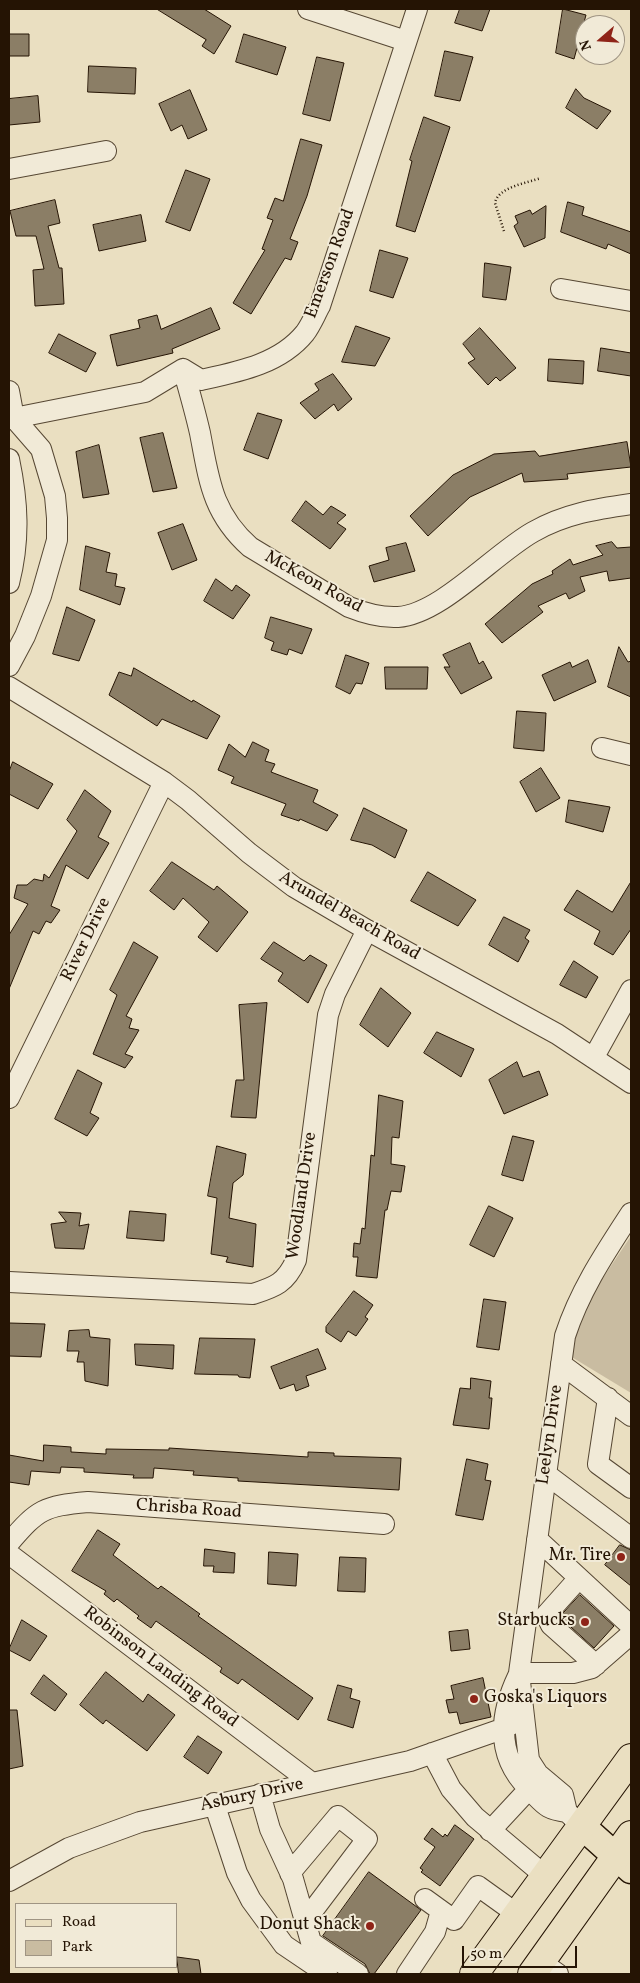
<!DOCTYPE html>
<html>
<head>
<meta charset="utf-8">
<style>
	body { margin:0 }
	#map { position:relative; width:640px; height:1983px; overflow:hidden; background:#eadfc1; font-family:Vollkorn,serif }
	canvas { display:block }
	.frame { position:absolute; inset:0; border:10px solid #251404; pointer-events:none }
	.legend { position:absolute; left:15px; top:1903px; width:162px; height:65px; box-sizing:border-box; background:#f1ead7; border:1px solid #9f9483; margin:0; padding:6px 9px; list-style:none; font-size:15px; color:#251404 }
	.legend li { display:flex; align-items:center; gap:10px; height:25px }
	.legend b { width:25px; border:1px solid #9f9483 }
	.north { position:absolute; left:575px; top:15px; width:50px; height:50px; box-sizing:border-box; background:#f1ead7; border:1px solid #9f9483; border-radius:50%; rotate:251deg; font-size:14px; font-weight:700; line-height:20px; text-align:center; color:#251404 }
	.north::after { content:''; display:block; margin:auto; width:18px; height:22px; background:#8f2418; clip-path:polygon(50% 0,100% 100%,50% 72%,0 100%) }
	.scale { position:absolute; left:462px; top:1946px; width:115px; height:22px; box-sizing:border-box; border:2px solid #251404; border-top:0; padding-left:6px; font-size:15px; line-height:18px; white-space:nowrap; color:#251404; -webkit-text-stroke:4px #f1ead7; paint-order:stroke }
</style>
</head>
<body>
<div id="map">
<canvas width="640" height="1983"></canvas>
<div class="frame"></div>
<ul class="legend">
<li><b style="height:6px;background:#eadfc1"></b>Road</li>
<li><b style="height:14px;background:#c9bca1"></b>Park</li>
</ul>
<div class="north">N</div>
<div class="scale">50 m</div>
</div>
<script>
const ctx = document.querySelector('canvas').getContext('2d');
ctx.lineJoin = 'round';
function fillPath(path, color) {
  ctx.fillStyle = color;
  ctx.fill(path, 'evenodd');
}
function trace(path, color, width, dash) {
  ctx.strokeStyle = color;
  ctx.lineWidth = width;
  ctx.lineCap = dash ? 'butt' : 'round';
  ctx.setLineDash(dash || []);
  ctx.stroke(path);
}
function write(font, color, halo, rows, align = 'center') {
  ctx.font = font + ' Vollkorn,serif';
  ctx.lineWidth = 4;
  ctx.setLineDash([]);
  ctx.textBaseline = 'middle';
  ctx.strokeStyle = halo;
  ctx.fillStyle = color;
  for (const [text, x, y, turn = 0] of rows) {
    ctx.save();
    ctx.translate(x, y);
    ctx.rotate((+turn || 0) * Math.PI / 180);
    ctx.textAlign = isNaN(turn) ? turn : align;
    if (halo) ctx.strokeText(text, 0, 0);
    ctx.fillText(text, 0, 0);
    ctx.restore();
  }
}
const green = new Path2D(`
	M631 1236V1393L570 1356V1327Z`);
const building = new Path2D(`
	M157 9H204L231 26 214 54 202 46 206 40Z
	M460 9H490L482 31 455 23Z
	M563 9 586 15 574 59 556 53Z
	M9 34H29V56H9Z
	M244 34 286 47 277 75 236 62Z
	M445 51 473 57 460 101 435 96Z
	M317 57 344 63 330 121 303 114Z
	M89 66 136 68 135 94 88 92Z
	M576 89 584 98 611 111 597 129 566 108Z
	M190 90 207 130 188 139 182 125 171 131 159 104Z
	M38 96 40 122 9 125V99Z
	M424 117 450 127 415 232 396 226 412 161 410 160Z
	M301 139 322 145 307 196 290 239 298 242 291 260 285 258 251 314 233 303 265 250 262 249 273 220 267 218 275 198 283 201Z
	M186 170 210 179 190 231 166 222Z
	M55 200 60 223 48 226 59 268H62L64 304 35 306 33 270 44 269 36 236H16L10 211Z
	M568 202 584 207 582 215 631 232V254L608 244 606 249 561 232Z
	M546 206 545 238 524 247 514 226 518 223 515 216 530 210 532 214Z
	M141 215 146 241 99 251 93 225Z
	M380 250 408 258 393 298 370 291Z
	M485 263 511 267 506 300 483 297Z
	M211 308 220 329 172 349 173 353 117 366 110 335 140 328 138 320 157 315 161 329Z
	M356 326 390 338 375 366 342 362Z
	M480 328 516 368 500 381 496 377 488 385 468 363 475 359 463 344Z
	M59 334 96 353 86 372 49 353Z
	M601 348 631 353V376L598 371Z
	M549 359 584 361 583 384 548 381Z
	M333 374 352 399 338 411 334 404 315 419 300 403 319 390 315 384Z
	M258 413 282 420 268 459 244 450Z
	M163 433 177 488 153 492 140 438Z
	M627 442 631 467 567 474 568 479 524 482 522 473 470 497 428 536 410 516 453 475 494 454 535 451 539 456Z
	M99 445 109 494 83 498 76 452Z
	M306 501 323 515 331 506 346 515 337 523 346 529 330 549 292 521Z
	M183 524 197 560 172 570 158 533Z
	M612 542 617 548 631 547V578L609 581 607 571 580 577 585 591 569 599 566 593 538 606 543 612 502 643 485 624 532 584 553 574 552 571 570 559 573 565 603 555 596 546Z
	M406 543 415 571 374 582 369 566 389 560 386 548Z
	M86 546 110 553 106 572 117 574 115 586 125 588 120 605 80 590Z
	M216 579 232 591 236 585 250 595 233 619 204 601Z
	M67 607 95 620 79 661 53 654Z
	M271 617 312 629 302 654 289 649 287 655 271 650 274 642 265 638Z
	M470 643 479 664 483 661 492 678 461 694 444 667H450L443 655Z
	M619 647 628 662 631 661V697L608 687Z
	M346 655 369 663 362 684 356 683 350 694 336 687Z
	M588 660 596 682 554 701 542 675 570 662 572 667Z
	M385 667H428L427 689H386Z
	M134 668 192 702 193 700 220 716 207 739 162 719 157 726 109 695 119 672 131 676Z
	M517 711 546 713 544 751 514 748Z
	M253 742 269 750 265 761 275 764 271 772 318 790 313 802 338 815 327 831 300 819 299 821 281 815 286 804 231 783 234 777 218 770 229 744 245 757Z
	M13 762 53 784 38 809 9 794V772Z
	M541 768 560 798 536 812 520 782Z
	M85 790 111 811 98 837 109 843 88 879 66 865 51 906 60 910 51 923 46 921 39 934 33 931 9 989V935L28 904 14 898 17 885H27L34 879 43 881 44 874 49 878 77 831 67 820Z
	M569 800 610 807 603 832 566 822Z
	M364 808 407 830 395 858 372 845 351 840Z
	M172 862 214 890 217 886 248 912 217 952 198 937 209 922 183 898 174 910 150 891Z
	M428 872 476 900 458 926 411 901Z
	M631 882V929L613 955 594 944 600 931 564 910 577 890 612 912Z
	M504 917 530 930 525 938 529 941 518 962 489 945Z
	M134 942 158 957 126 1016 132 1019 129 1028 139 1030 125 1054 133 1057 125 1068 93 1054 117 995 110 990Z
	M274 942 304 961 310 955 327 965 308 1003 278 981 283 973 261 959Z
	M574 961 598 977 586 998 560 985Z
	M381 988 411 1013 388 1047 360 1025Z
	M267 1003 256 1118 231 1117 236 1080H244L239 1005Z
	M437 1032 474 1049 461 1077 424 1053Z
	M517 1062 523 1077 539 1071 548 1095 504 1114 489 1080Z
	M78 1070 102 1083 90 1113 99 1118 87 1136 55 1119Z
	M379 1095 403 1101 399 1138 392 1137 391 1164 405 1166 401 1192 391 1191 387 1210H385L377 1278 356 1276 358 1257H353L354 1243 360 1244 362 1228 365 1229 371 1155 374 1156Z
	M513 1136 534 1141 523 1181 502 1175Z
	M217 1146 246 1154 243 1175 233 1183 229 1218 256 1224 253 1267 226 1262 228 1257 211 1254 217 1198 208 1196Z
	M489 1206 513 1218 494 1257 470 1245Z
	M130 1211 166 1214 164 1241 127 1238Z
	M59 1212 81 1213 79 1226 89 1224 84 1249 55 1248 51 1224 66 1222Z
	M354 1291 373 1305 365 1317 368 1319 356 1336 348 1331 341 1342 326 1332V1327Z
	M484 1299 506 1302 499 1350 477 1347Z
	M9 1323 45 1324 41 1357 9 1356Z
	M89 1330 90 1337 110 1339 108 1386 85 1381 84 1362H77L79 1351H67L69 1331Z
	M200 1338 255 1339 250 1378 239 1377 238 1375 195 1374Z
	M135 1344 174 1345 173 1369 136 1365Z
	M318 1349 326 1369 306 1376 309 1386 296 1391 294 1384 280 1389 271 1367Z
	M471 1378 491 1381 489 1398H492L489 1429 453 1425 460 1388 470 1389Z
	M44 1445 71 1447V1452L106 1454V1449L169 1450V1448L308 1457V1452L334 1453V1456L401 1458 399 1490 238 1481V1478L193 1475 194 1471 154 1468 153 1478H133L134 1475 84 1472V1468L61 1467 60 1473 31 1471 29 1485 9 1482V1455L43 1461Z
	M467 1459 488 1464 485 1480 491 1481 483 1520 456 1515Z
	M98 1530 120 1544 113 1555 158 1589 161 1586 200 1614 198 1616 313 1698 298 1720 242 1679 238 1684 220 1672 222 1668 156 1621 151 1628 137 1618 139 1616 117 1599 114 1602 104 1594 106 1591 72 1571Z
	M620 1545 631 1550V1586L605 1565Z
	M205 1549 235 1553 234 1573 213 1572 214 1566H204Z
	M269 1552 298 1554 296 1586 268 1584Z
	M340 1557 366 1558 365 1592 338 1591Z
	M580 1595 614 1626 594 1648 560 1617Z
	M22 1620 47 1636 30 1661 9 1650Z
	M468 1630 470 1649 451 1651 449 1632Z
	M106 1672 143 1702 148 1694 175 1715 147 1751 106 1720 103 1724 80 1705Z
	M44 1675 67 1694 55 1711 31 1694Z
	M483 1678 491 1717 460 1724 457 1712 449 1713 446 1700 454 1699 451 1686Z
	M338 1685 352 1689 350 1698 360 1701 353 1728 328 1720Z
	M9 1710H17L23 1766 9 1769Z
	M198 1736 222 1752 208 1774 184 1757Z
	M455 1825 474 1839 440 1886 421 1872 423 1870 420 1868 435 1847 424 1839 432 1828 443 1837 445 1834 447 1836Z
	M369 1872 421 1910 374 1974H370L365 1964 323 1936Z
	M177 1957 199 1960 201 1974H179Z`);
const path = new Path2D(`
	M504 231 495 203C498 187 527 183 541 178`);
const minor = new Path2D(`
	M308 9 406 41
	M9 169 106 151
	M561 289 631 301
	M183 369C189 390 195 411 200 433 209 480 212 513 250 547L349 607C364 613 381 618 398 617 441 614 494 554 533 532 564 514 596 509 631 504
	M9 391 14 418 41 449 55 496 57 518V540L41 596 25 636 9 666
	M9 419 145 392 183 369 201 380C238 372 280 364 305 333 311 325 315 315 320 306L417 9
	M9 459C18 502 20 540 9 583
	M9 687 164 782 188 800 249 853 294 887 367 930 557 1034 631 1083
	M602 748 631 755
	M594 1057 631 990
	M9 1098 164 782
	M9 1282 253 1294C275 1287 286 1283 296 1260L328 1015 335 994 367 930
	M561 1364 631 1416
	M608 1398 598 1464 631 1488
	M546 1474 631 1538
	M537 1539 631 1626
	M9 1543C38 1509 44 1506 88 1502L384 1524
	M9 1554 312 1783
	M579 1578 546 1615 551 1625 596 1665
	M519 1673H573L592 1668 631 1634
	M518 1676C499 1716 496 1756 529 1789 545 1805 545 1809 567 1812
	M432 1753 451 1789 475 1817 544 1875
	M260 1794 270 1829 293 1879 311 1942 358 1974
	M214 1803 237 1873 251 1900 284 1945 327 1974
	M582 1826 567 1812 563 1795 538 1774 529 1760 519 1673 565 1336C580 1290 605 1253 631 1213
	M490 1831 529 1789
	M290 1873 338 1816 367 1839 305 1921
	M9 1881 69 1848 140 1822 410 1761 502 1729 523 1719
	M425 1899 454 1920 478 1886 517 1914
	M541 1962 558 1974
	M407 1974 435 1932 441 1911`);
const major = new Path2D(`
	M582 1826 631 1870`);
const highway = new Path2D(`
	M474 1974 631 1758
	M532 1974 631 1835`);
const markers = [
	[621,1557,5,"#8f2418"],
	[585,1622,5,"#8f2418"],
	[474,1699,5,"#8f2418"],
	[370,1926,5,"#8f2418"]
];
const streetNames = [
	["Emerson Road",331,264,-70],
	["McKeon Road",313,583,29],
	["Arundel Beach Road",349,917,30],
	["River Drive",87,940,-64],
	["Woodland Drive",303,1196,-82],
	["Leelyn Drive",551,1435,-82],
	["Chrisba Road",189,1510,4],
	["Robinson Landing Road",160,1668,37],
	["Asbury Drive",252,1796,-12]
];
const poiNames = [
	["Mr. Tire",611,1557],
	["Starbucks",575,1622],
	["Goska's Liquors",484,1699,"left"],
	["Donut Shack",360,1926]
];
fillPath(green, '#c9bca1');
fillPath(building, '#8b7e66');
trace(building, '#251404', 1);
trace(minor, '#564733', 22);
trace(major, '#251404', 29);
trace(highway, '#251404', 30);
trace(path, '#251404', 2.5, [1, 2.5]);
trace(minor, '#f1ead7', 20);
trace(major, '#eadfc1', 26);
trace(highway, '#eadfc1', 28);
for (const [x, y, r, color] of markers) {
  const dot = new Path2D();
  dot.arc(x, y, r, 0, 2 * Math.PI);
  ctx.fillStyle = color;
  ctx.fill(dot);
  trace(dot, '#f1ead7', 2);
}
write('18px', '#251404', '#f1ead7', streetNames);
write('18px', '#251404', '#f1ead7', poiNames, 'right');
</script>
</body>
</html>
